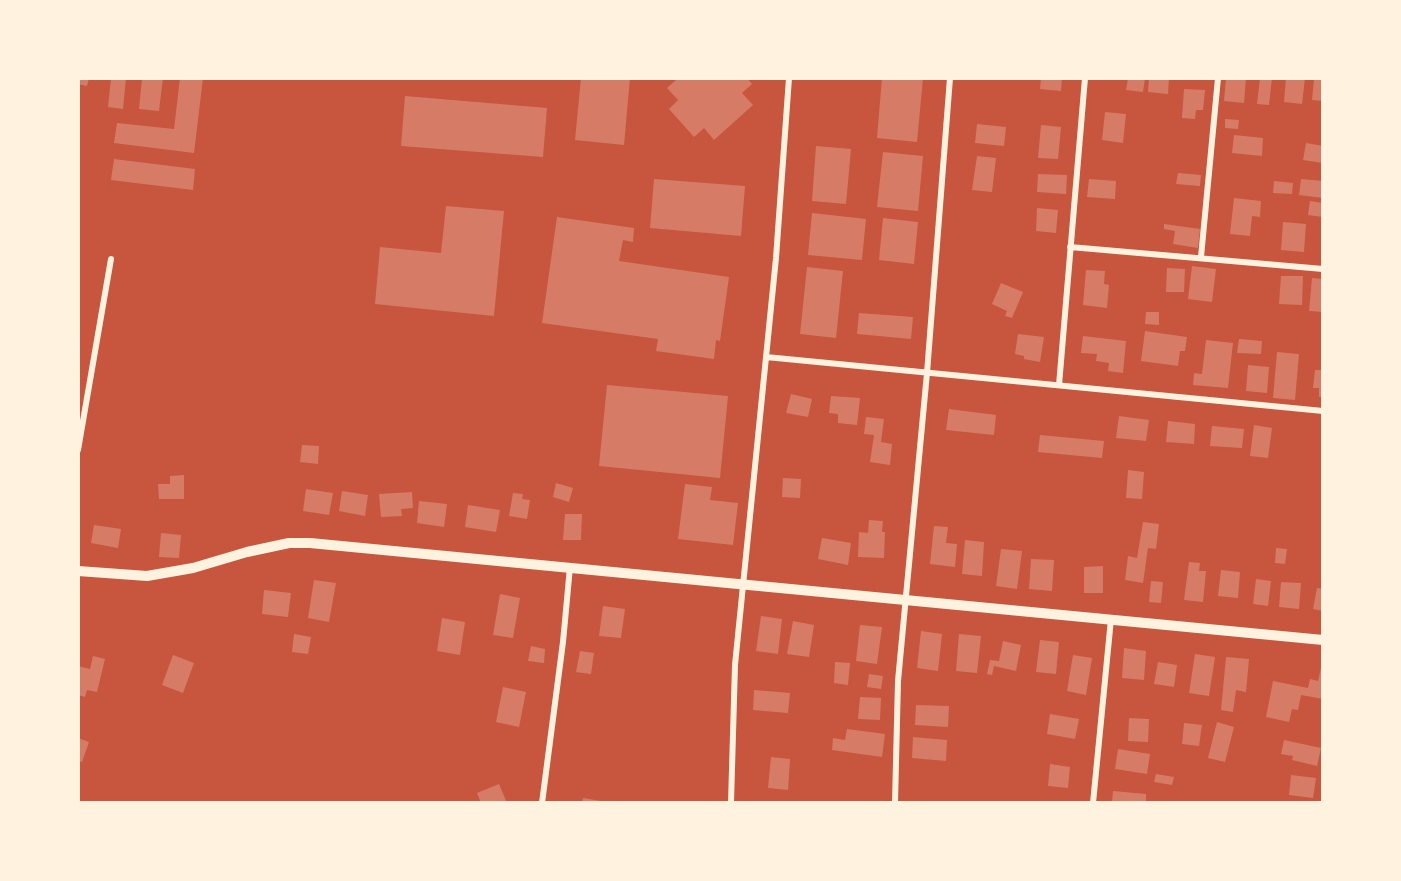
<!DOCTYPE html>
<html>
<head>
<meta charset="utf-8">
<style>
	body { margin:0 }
	#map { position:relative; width:1401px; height:881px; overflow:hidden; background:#c8553d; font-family:"Noto Sans",sans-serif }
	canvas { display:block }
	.frame { position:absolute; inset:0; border:80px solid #fff3e0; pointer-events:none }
</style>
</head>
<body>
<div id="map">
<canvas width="1401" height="881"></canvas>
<div class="frame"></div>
</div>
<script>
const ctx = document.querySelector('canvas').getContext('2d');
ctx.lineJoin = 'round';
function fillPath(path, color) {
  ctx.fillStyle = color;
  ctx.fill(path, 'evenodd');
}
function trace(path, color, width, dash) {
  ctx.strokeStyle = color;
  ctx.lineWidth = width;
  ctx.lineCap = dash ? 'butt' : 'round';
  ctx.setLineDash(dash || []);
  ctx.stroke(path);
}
const building = new Path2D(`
	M78 78H89L87 86 78 84Z
	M111 78H126L123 109 108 107Z
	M142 78H163L159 111 139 109Z
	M180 78H203L194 153 114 143 117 123 174 129Z
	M581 78H630L624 145 575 140Z
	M678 78H747L752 84 742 93 753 105 714 140 704 128 694 137 669 109 678 100 667 88Z
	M882 78H923L917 142 877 138Z
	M1041 78H1062L1061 91 1040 89Z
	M1128 78H1145L1143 92 1126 90Z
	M1149 78H1169L1168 94 1148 92Z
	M1226 78H1246L1244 103 1224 101Z
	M1260 78H1272L1269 105 1257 104Z
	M1286 78H1305L1302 104 1284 102Z
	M1314 79 1323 80V101L1312 100Z
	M1184 89 1205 90 1203 110H1196L1195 119 1182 118Z
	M405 96 547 108 543 157 401 146Z
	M1105 112 1126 114 1123 143 1102 140Z
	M1225 119 1239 120 1238 129 1225 128Z
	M977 124 1006 127 1004 146 975 143Z
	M1041 125 1061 127 1058 159 1038 158Z
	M1234 135 1263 138 1262 156 1232 153Z
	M1306 143 1323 146V163L1303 160Z
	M816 146 851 149 846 204 812 201Z
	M883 152 923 156 918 211 877 207Z
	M977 156 996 158 992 192 972 190Z
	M114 159 195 169 193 190 111 180Z
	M1178 173 1201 175 1200 186 1176 184Z
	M1038 174 1067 175 1066 194 1037 192Z
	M654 179 745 186 741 236 650 228Z
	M1089 179 1116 181 1115 199 1087 197Z
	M1301 179 1323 181V198L1299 195Z
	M1274 181 1293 183 1292 194 1273 193Z
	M1234 198 1261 201 1260 217 1252 216 1250 236 1230 234Z
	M1310 201 1323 203V217L1308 215Z
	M446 206 504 211 494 316 375 304 380 247 441 253Z
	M1037 208 1058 210 1056 233 1036 231Z
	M812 213 866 219 862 260 808 255Z
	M557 217 634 228 633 242 623 240 619 261 729 277 720 341 716 340 714 359 656 351 658 339 542 323Z
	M883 218 918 222 914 264 879 260Z
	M1283 222 1306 224 1304 252 1281 250Z
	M1164 224 1200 229 1198 248 1173 244 1175 231 1164 229Z
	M1192 266 1216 269 1212 302 1188 299Z
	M807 267 843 271 836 338 800 334Z
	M1167 268 1185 269 1184 292H1166Z
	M1086 270 1105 271 1104 284 1109 285 1107 308 1083 305Z
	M1281 276H1303L1302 305 1279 304Z
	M1312 278 1323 279V312L1309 311Z
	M1001 283 1023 292 1012 318 1005 316 1007 311 992 304Z
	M1146 312H1159V325L1145 324Z
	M859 313 913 317 911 339 857 334Z
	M1145 331 1187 337 1185 351H1180L1178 366 1141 361Z
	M1018 334 1044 337 1040 362 1024 359V356L1015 354Z
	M1083 336 1126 341 1123 373 1108 371 1109 363 1096 361 1097 354 1081 353Z
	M1239 339 1262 341 1261 354 1237 353Z
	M1206 340 1233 343 1228 388 1193 385 1194 373 1202 374Z
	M1277 352 1299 354 1295 400 1273 398Z
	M1248 365 1269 367 1267 393 1246 391Z
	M1315 370H1323V397H1319V388H1313Z
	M607 385 728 396 720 478 599 466Z
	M791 394 812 399 808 417 786 413Z
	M831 396 860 398 857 425 838 423V414L829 413Z
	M949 409 996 415 994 435 946 430Z
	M1119 416 1149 420 1146 441 1116 438Z
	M866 417 884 419 881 442 892 444 890 465 870 462 874 435 864 434Z
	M1168 421 1195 424 1194 444 1166 442Z
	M1254 425 1272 428 1268 458 1250 456Z
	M1212 426 1244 429 1242 448 1210 446Z
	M1040 435 1104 441 1102 458 1038 452Z
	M302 445 319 446 318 464 300 462Z
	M1128 470 1144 472 1142 499 1126 498Z
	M184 475V499H159L158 484H170V476Z
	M783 478 801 479 800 498 782 497Z
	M556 483 573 488 569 502 553 497Z
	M685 484 712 487 710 500 738 503 733 545 678 539Z
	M306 489 333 493 329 515 303 511Z
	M342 491 368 495 365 516 339 511Z
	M412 492 413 508 401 509 402 516 381 517 379 494Z
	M513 493 523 494 522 499 530 500 527 519 509 516Z
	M419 501 447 504 444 527 417 523Z
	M468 505 500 510 496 532 465 527Z
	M565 514H582L581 540H563Z
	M869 520 883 521 882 532H885L884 558 858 557 859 532 868 533Z
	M1143 522 1159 524 1156 549 1148 548 1143 583 1125 580 1128 556 1137 558Z
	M94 525 121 529 118 548 91 543Z
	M934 526 948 527 946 543 957 544 955 567 930 564Z
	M161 533 181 535 179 558 159 557Z
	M822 538 851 543 848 565 818 559Z
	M965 540 984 542 982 576 962 574Z
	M1276 548 1287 549 1285 564 1275 563Z
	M1001 549 1022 551 1017 589 996 586Z
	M1031 559 1054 560 1052 591 1029 589Z
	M1189 562 1200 563 1199 571H1206L1203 602 1184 600Z
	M1103 566V593H1084V567Z
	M1221 570 1240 572 1238 598 1218 596Z
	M1256 579 1271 581 1268 606 1253 604Z
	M314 580 336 583 329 622 308 618Z
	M1151 581 1163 582 1161 603 1149 602Z
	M1281 582 1301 583 1299 609 1279 607Z
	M1317 588 1323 589V611L1313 609Z
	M264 590 291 593 288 617 262 614Z
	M500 594 520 598 513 638 493 635Z
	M603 606 625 609 621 638 599 636Z
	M761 616 782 619 778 654 756 651Z
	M442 618 465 622 460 655 437 651Z
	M793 621 814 625 809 657 787 654Z
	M860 625 882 627 877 664 856 661Z
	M921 631 942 634 938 671 917 668Z
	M294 634 311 637 308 654 292 652Z
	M959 634 981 636 977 673 956 671Z
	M1040 640 1059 642 1056 674 1036 672Z
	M1003 641 1021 645 1016 671 994 666 992 675 987 674 990 660 999 661Z
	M531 646 545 649 544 663 528 661Z
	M1124 648 1146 651 1144 680 1122 678Z
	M580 651 594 653 591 674 576 672Z
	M1195 654 1215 657 1209 696 1189 693Z
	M173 655 194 663 183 693 162 685Z
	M1073 655 1092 658 1086 695 1067 691Z
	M93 656 105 659 97 692 87 690 85 697 78 695V666L90 669Z
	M1226 657 1249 659 1246 692 1236 690 1233 712 1221 710Z
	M835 662 850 663 848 685 834 683Z
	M1158 662 1177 665 1174 687 1154 684Z
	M1322 663 1323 699 1301 695 1298 710 1292 709 1289 722 1266 717 1273 681 1308 688 1310 679 1318 681Z
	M869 674 883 676 881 689 867 687Z
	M503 687 526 692 519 727 496 722Z
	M754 690 790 693 788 713 753 710Z
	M860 697 881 698 880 720 858 719Z
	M916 705 949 706 948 727 915 725Z
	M1050 714 1079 719 1075 739 1047 734Z
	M1129 718 1149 719 1148 742 1128 741Z
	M1217 722 1234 727 1225 762 1208 758Z
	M1184 723 1202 725 1199 746 1182 744Z
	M847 729 885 734 882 757 832 750 833 738 845 740Z
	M913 737 947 740 946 761 912 758Z
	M78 738 89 742 82 762 78 761Z
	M1284 740 1321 748 1317 766 1292 760 1293 756 1281 754Z
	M1118 749 1150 754 1147 774 1115 769Z
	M771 757 790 759 788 790 768 788Z
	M1050 764 1070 767 1068 788 1048 786Z
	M1156 774 1174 777 1172 785 1154 782Z
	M1291 775 1316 778 1313 798 1289 795Z
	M499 784 507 803H481L477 793Z
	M1113 791 1146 794V803H1112Z
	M583 798 607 802V803H582Z`);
const minor = new Path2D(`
	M1070 247 1323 269
	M1201 257 1218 78
	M766 357 1323 411
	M1059 385 1085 78
	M78 450 111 259
	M542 803 563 642 570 567
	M731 803 735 665 776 258 789 78
	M895 803 898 681 927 373 950 78
	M1093 803 1111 619`);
const secondary = new Path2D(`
	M78 571 147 576 193 568 247 552 289 543H310L1323 640`);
fillPath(building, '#d67c66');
trace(minor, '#fff3e0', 6);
trace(secondary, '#fff3e0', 10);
</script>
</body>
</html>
